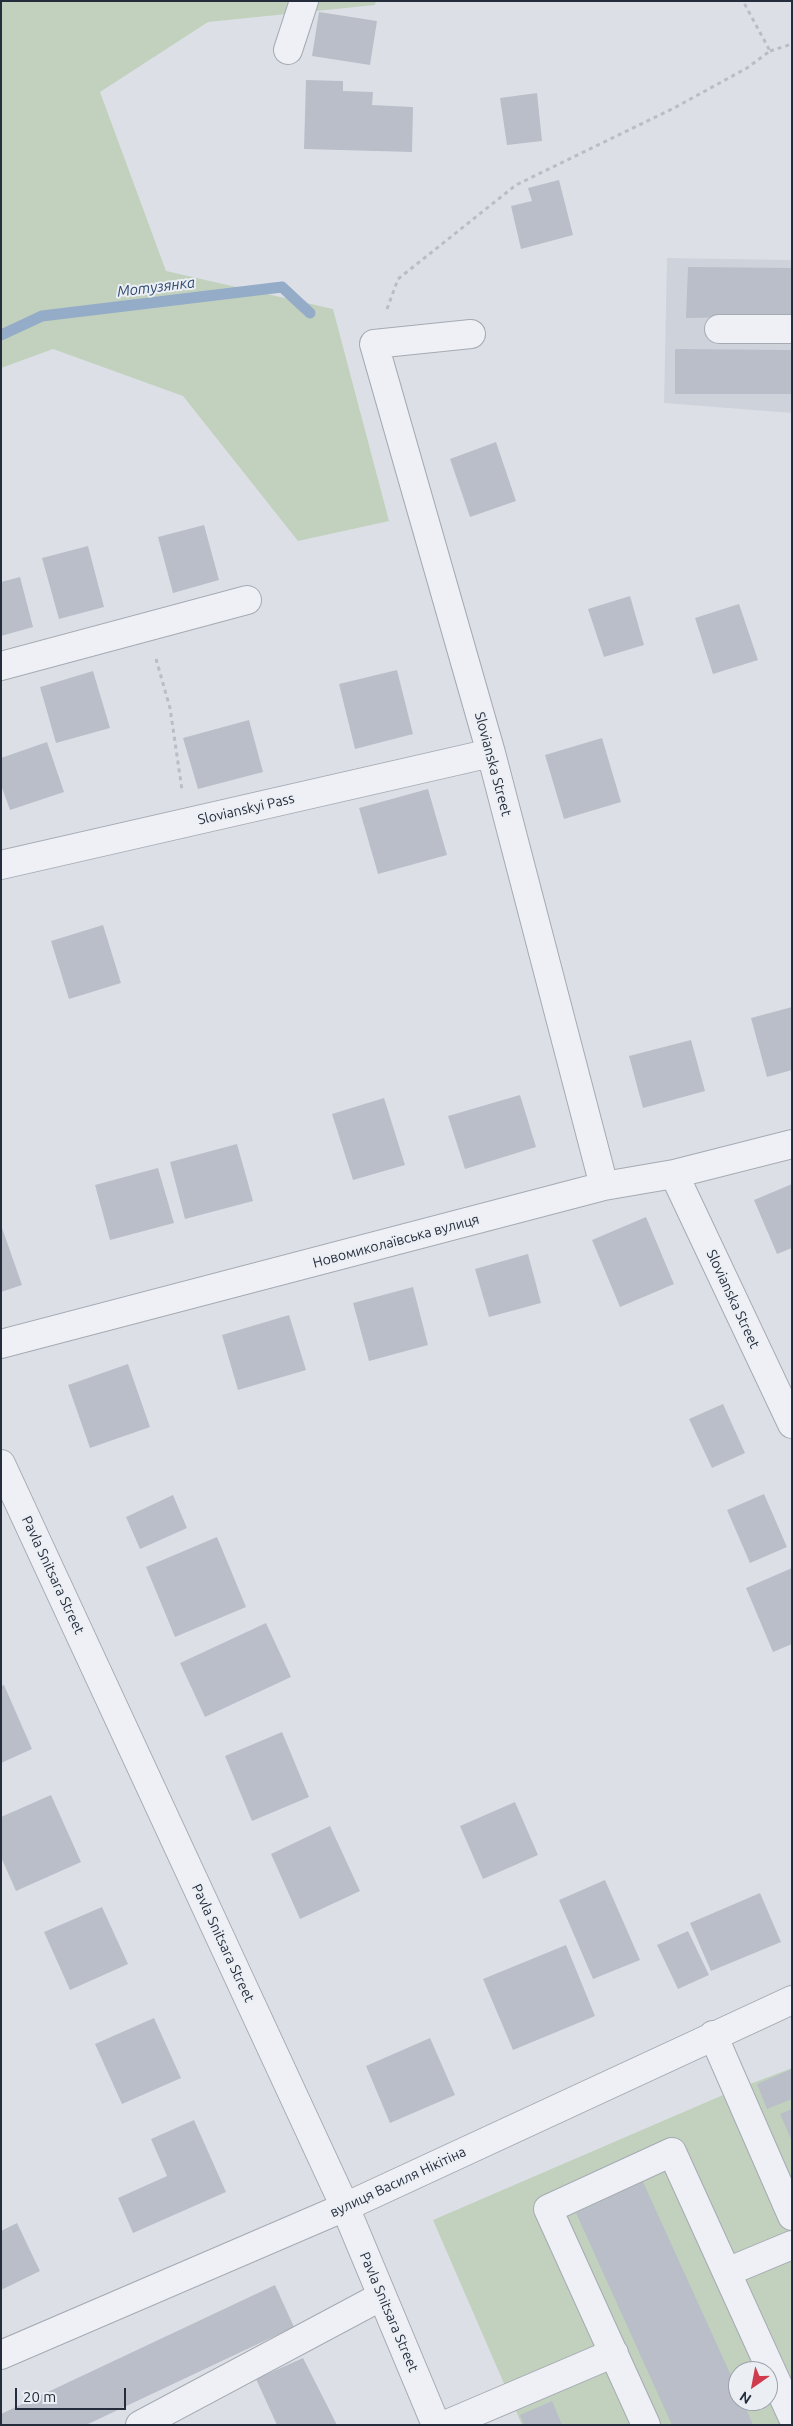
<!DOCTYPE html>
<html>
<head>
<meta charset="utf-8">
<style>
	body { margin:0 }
	#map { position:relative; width:793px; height:2426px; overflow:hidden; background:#dce0e6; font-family:Ubuntu,sans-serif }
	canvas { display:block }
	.frame { position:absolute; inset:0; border:2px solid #252d3d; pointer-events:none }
	.north { position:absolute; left:728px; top:2361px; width:50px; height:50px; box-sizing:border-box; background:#ebeff4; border:1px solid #9ca1ab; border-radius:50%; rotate:213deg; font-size:14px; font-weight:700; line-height:20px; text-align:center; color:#252d3d }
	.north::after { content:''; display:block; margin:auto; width:18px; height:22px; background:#d03c4d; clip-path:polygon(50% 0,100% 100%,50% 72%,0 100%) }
	.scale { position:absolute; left:15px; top:2388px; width:111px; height:22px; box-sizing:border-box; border:2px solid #252d3d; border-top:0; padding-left:6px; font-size:15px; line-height:18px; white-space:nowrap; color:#252d3d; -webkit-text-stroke:4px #ebeff4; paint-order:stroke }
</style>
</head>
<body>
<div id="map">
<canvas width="793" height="2426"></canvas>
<div class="frame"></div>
<div class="north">N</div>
<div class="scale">20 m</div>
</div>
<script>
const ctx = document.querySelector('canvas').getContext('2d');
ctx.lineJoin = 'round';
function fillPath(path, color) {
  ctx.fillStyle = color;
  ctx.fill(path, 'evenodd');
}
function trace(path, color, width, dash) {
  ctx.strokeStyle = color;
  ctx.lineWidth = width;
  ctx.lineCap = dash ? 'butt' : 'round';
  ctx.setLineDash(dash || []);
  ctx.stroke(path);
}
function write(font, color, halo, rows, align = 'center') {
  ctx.font = font + ' Ubuntu,sans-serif';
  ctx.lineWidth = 4;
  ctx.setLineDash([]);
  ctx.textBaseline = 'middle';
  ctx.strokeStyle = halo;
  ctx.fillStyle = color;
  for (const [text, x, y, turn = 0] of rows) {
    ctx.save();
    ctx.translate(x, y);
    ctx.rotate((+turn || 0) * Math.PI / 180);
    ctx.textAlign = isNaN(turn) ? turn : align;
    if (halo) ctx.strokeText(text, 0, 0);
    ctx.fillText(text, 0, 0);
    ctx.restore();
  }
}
const built = new Path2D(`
	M667 258 792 260V413L664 403Z`);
const green = new Path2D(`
	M1 1H376L375 5 208 22 100 92 166 271 333 309 389 521 298 541 183 396 53 349 1 368Z
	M792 2068V2425H522L433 2220 737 2089ZM738 2371H768V2401H738Z`);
const stream = new Path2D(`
	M1 335 42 316 282 287 310 313`);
const building = new Path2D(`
	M319 12 377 21 370 65 312 56Z
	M306 80 343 81V91L373 92 372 105 413 107 412 152 304 149Z
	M537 93 542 141 507 145 500 98Z
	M559 180 573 235 521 249 511 206 532 201 528 188Z
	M688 267 792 268V316L686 318Z
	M675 349 792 350V394H675Z
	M496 442 516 501 470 517 450 459Z
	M204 525 219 580 173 593 158 537Z
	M88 546 104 607 59 619 42 558Z
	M20 577 33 627 1 636V582Z
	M630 596 644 645 604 657 588 609Z
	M739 604 758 660 713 674 695 618Z
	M397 670 413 734 355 749 339 684Z
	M93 671 110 728 56 743 40 687Z
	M249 720 263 772 198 789 183 738Z
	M602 738 621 802 564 819 545 755Z
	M47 742 64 792 10 810 1 785V758Z
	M428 789 447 855 378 874 359 808Z
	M103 925 121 983 69 999 51 941Z
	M792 1007V1070L767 1077 751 1018Z
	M691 1040 705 1091 643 1108 629 1056Z
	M520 1095 536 1147 465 1169 448 1116Z
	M384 1098 405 1165 353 1180 332 1114Z
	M237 1144 253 1201 185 1219 170 1162Z
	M158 1168 174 1223 110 1240 95 1185Z
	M792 1184V1248L777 1254 754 1200Z
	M646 1217 674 1284 620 1307 592 1240Z
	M1 1225 22 1285 1 1292Z
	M528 1254 541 1303 489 1317 475 1269Z
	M413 1287 428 1345 369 1361 353 1303Z
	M289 1315 306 1370 238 1390 222 1335Z
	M128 1364 150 1427 90 1448 68 1385Z
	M723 1404 745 1453 712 1468 689 1419Z
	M764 1494 787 1547 750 1563 727 1510Z
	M173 1495 187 1528 140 1549 126 1517Z
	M217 1537 246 1607 175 1637 146 1567Z
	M792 1568V1644L773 1652 746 1588Z
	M266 1623 291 1677 205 1717 180 1663Z
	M4 1685 32 1749 1 1763V1686Z
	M282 1732 309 1797 252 1821 225 1756Z
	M51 1795 81 1862 16 1891 1 1857V1817Z
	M515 1802 538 1855 483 1879 460 1826Z
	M330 1826 360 1891 300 1919 271 1854Z
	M605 1880 640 1960 593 1979 559 1900Z
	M760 1893 781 1942 711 1971 690 1923Z
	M102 1907 128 1964 70 1990 44 1932Z
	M688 1931 709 1975 678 1989 657 1945Z
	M566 1945 595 2016 513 2050 483 1979Z
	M154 2018 181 2078 122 2104 95 2044Z
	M430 2038 455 2095 390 2123 366 2066Z
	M792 2069V2099L767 2109 757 2084Z
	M792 2109V2141L780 2114Z
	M194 2120 226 2192 133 2233 118 2198 167 2176 151 2139Z
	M643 2182 738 2391V2401H743L753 2425H672L576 2213Z
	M17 2223 40 2271 1 2290V2231Z
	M275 2285 294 2327 86 2425H1V2414Z
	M303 2358 337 2425H277L256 2379Z
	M552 2401 562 2425H524L520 2415Z`);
const path = new Path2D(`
	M770 51 792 44
	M387 309 398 279 516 185 674 108 747 68 770 51 743 1
	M156 659 170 708 182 790`);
const minor = new Path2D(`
	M288 50 304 1
	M719 329H792
	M471 334 374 344 491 753 604 1186
	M1 666 247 600
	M1 865 491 753
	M674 1174 792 1424
	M1 1344 604 1186 674 1174 792 1144
	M1 1464 345 2207 436 2425
	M713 2035 792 2216
	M727 2272 792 2245
	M1 2355 345 2207 792 2000
	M140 2425 382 2296
	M445 2425 614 2353
	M646 2425 548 2209 672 2152 792 2416`);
const streetNames = [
	["Slovianska Street",493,764,75],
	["Slovianskyi Pass",246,809,-13],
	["Новомиколаївська вулиця",396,1241,-15],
	["Slovianska Street",733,1299,65],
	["Pavla Snitsara Street",53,1575,65],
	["Pavla Snitsara Street",223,1943,65],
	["вулиця Василя Нікітіна",398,2182,-25],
	["Pavla Snitsara Street",389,2312,67]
];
const waterNames = [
	["Мотузянка",156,287,-7]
];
fillPath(built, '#ced2db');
fillPath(green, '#c1d1bd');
trace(stream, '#95acc8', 11);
fillPath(building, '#b9bec9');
trace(minor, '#a5aab3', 30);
trace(path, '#babdc5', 3, [4, 4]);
trace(minor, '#eef0f5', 28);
write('14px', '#252d3d', '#ebeff4', streetNames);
write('italic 15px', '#2f4a71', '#ebeff4', waterNames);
</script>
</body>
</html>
